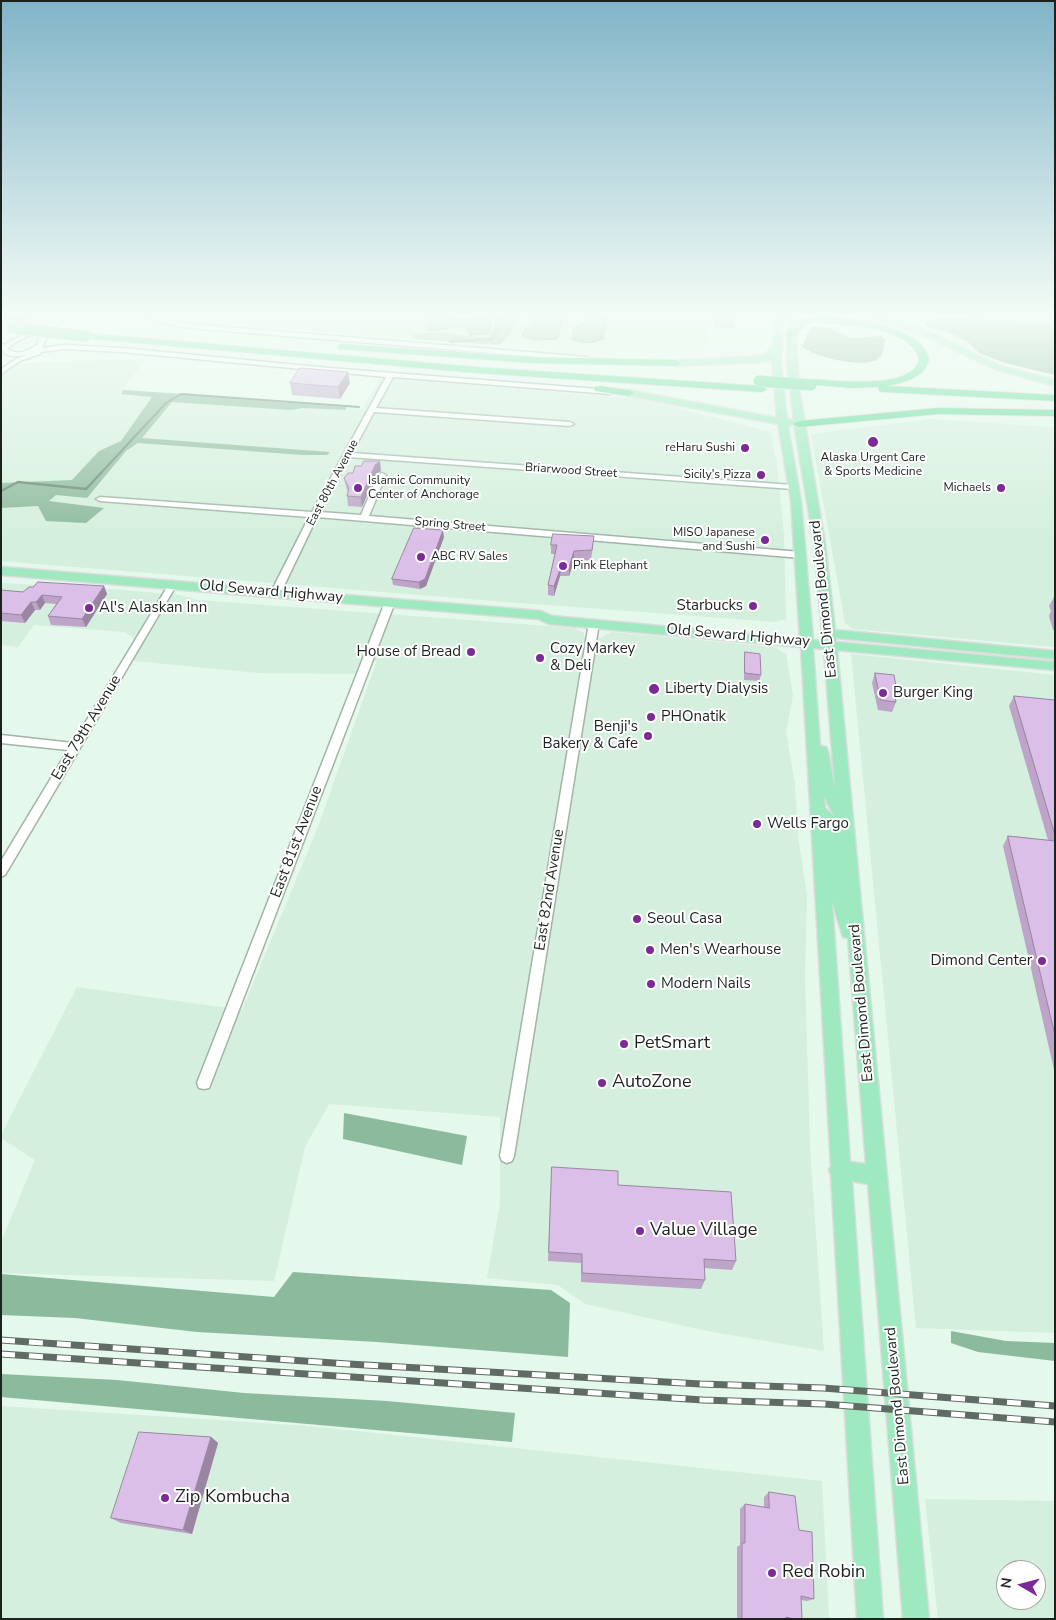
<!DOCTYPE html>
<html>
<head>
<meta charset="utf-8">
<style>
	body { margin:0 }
	#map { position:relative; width:1056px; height:1620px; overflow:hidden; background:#e4f8eb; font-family:"Nunito Sans",sans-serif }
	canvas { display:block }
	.frame { position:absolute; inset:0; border:2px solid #1c231f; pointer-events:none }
	.north { position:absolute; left:996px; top:1560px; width:50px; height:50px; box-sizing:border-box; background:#fff; border:1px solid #a4a7a5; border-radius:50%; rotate:278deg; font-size:14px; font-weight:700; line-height:20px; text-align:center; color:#1c231f }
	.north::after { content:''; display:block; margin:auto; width:18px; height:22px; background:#7d2a99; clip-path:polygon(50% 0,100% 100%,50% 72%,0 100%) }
</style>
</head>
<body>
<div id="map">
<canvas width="1056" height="1620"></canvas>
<div class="frame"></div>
<div class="north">N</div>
</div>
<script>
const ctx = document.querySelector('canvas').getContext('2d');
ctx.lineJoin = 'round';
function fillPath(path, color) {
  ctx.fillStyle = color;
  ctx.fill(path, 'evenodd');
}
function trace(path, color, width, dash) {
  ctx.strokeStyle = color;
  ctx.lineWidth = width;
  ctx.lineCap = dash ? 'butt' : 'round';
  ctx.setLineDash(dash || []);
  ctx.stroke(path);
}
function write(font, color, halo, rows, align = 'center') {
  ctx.font = font + ' "Nunito Sans",sans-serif';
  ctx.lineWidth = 4;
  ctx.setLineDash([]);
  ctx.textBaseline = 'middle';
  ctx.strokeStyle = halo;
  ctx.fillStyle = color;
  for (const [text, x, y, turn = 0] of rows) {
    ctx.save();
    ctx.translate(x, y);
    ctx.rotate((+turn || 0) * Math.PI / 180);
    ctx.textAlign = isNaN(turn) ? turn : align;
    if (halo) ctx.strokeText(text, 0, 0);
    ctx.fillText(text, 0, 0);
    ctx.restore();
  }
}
const built = new Path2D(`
	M177 316H710L709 347 626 351 349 334 186 318Z
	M921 316H1055V323Z
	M121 359 146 360 119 393 363 409 380 378 401 379 642 399 771 432 777 465 784 535 786 619 776 622 494 601 1 561V364Z
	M930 419 1055 427V647L853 629 845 623 811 434Z
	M1 583 110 589 180 595 198 600 575 628 584 633V637L601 638 612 632 774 647 786 654 793 695 786 732 795 784 798 836 807 895 805 977 810 1146 824 1351 707 1331 585 1304 558 1285 487 1278 500 1204V1117L329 1104 305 1147 274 1281 1 1273V1242L35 1160 1 1138V1135L77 987 242 1010 318 827 377 660 356 674 258 673 134 661 133 637 124 632 34 625 18 647 1 645Z
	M851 654 1055 675V1333L916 1328Z
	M1 1406 310 1426 822 1481 829 1619H1Z
	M925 1499 1055 1501V1619H938ZM1006 1570H1036V1600H1006Z`);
const forest = new Path2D(`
	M496 316H521L510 335 499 345 412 339 415 333H443L485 338 494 329Z
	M943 317 1055 324V375L1005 363 979 353 969 343 952 334 925 326V321Z
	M815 326 830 328 851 338 881 336 885 339C884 346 884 354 879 358 866 370 815 357 802 347L811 327Z
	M123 390 231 397 238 399 346 407V410L303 408 291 410 172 402 142 438 330 452 327 455H303L138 443 126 451 87 498 56 495 49 501 104 508 86 523 46 521 38 506 1 508V483L72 480 99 451 121 441 152 397 121 394Z
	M344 1113 467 1136 462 1165 343 1139Z
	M293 1272 551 1290 570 1303 568 1357 377 1342 197 1332 75 1318 1 1315V1274L274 1297Z
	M951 1331 1006 1341 1055 1343V1361L978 1352 951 1343Z
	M1 1374 117 1380 244 1393 387 1401 515 1413 512 1442 1 1397Z`);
const water = new Path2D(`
	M433 316H453L456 319 464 320 477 316 492 318 490 330 487 334 470 335 466 328C453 324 442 332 428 330L427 327Z
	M529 316H563L558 337 556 339 535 340 523 337 522 335 524 330 533 324Z
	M587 316H608L603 339C594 343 581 344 572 339L574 328 587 320Z`);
const streamFar1 = new Path2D(`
	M450 342 492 339 504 316
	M100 474 166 403 181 394 359 407`);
const stream = new Path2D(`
	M1 491 18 482 86 489 101 473`);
const minor = new Path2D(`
	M59 316H67L50 329 42 348 65 345 122 348 329 368 610 390 614 392 610 394 393 377 376 408 570 422 574 424 570 426 374 412 352 453 793 485 797 487 793 489 349 457 320 512 361 515 378 475 382 473 386 475 369 516 801 552 805 555 801 558 317 517 281 592 279 594H273L271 592 309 517 100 501 96 499 100 497 312 512 386 377 122 352 65 349 41 352 40 354 20 361 1 374V369L16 359 26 355C14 357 1 358 1 343L4 345 38 326H42V328C31 336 17 339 7 349 17 356 29 351 38 344 38 330 48 322 59 316Z
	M142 316H152L174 322 201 325 588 357 591 359 588 361 201 329 174 326Z
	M173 581 177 584 5 875 1 877V861L68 750 1 743V735L73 743 169 584Z
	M390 599 395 602 211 1083 209 1088 204 1089 199 1088 197 1083 385 602Z
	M594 620 599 623 514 1156 512 1161 507 1163 502 1161 500 1156 589 623Z`);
const major = new Path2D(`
	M775 316H783L781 366 787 419 794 421 787 364V316H795L799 388 825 544 835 630 1055 651V659L836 638V642L1055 662V670L837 650 929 1619H903L868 1184 852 1181 883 1619H857L831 1175 829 1170 831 1166 801 647 549 624 538 619 1 575V567L541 611 552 616 800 639 791 501 778 424 629 396 624 393 629 390 777 418 772 359 765 362 676 366 672 363 676 360 763 356 773 346ZM794 424 814 544 822 630 821 633 823 641 813 640 801 501 788 426ZM813 648 824 649 835 789 828 751 826 747 820 746ZM824 796 835 818H836L825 808ZM832 901 843 937 848 938 866 1164 850 1162Z
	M865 316C914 316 958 349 1002 366 1019 372 1038 375 1055 380V386L997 370 917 333Z`);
const highway = new Path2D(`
	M1 316H23L29 319 24 322 1 319Z
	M812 317C842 315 922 324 929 359 926 377 903 383 887 386L1055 395V401L883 392 879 391V387L850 388 806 384 805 382 810 379C833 380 913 391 919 359 914 332 861 326 838 324 829 323 816 320 808 324 802 327 798 333 794 337H786L785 335 798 321Z
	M86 333 477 367 762 386 767 389 762 392 477 373 82 338V334Z
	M342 344 532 357 676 360 681 363 676 366 532 363 338 349V345Z
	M599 386 629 390 634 393 629 396 595 391 594 389 595 387Z
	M938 408 1055 410V416L938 414 799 427 793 424 799 421Z`);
const rail = new Path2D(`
	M1 1340 348 1364 701 1384 823 1388 1055 1406
	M1 1354 703 1400 824 1404 1055 1422`);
const highwayBridge = new Path2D(`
	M12 328 86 336
	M759 381 811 385`);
const wall = new Path2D(`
	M715 316H735L733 328 714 327Z
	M290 383H350L340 399 292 395Z
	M381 471 376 474 362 507 348 506 347 496 348 492 346 487 344 478 353 473Z
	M444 537 426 586 420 589 393 585 392 579Z
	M551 545 593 546 591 560 574 561 569 576H560L554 596 548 595V585L555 554H551Z
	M104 586 107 594 86 627 51 625 48 616 56 604 45 603 40 610H35L25 623 1 621V590L23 592 33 587Z
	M1055 595V630H1053L1049 616 1051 611 1049 606Z
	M745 652 761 675 759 681 744 680V659Z
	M875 673 897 692 895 697 896 702 892 712 878 710 872 683Z
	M1014 696 1055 700V1074L1003 846 1008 836 1048 840 1009 706Z
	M552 1167 618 1185 736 1261 732 1270 704 1268 705 1280 701 1289 581 1282V1263L548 1261Z
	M211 1437 218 1443 192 1534 121 1523 111 1518Z
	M769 1492 799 1530 814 1599 807 1601 801 1600 802 1619H737V1547L740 1545V1509L745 1504 764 1507V1497Z`);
const shadedWall = new Path2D(`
	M348 372 350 383 340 399 338 387Z
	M380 461 381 471 376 474 362 507 361 497 375 465Z
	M443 530 444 537 426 586 420 589 419 582Z
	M574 551V561L569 576V567Z
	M561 567 560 576 554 596V586Z
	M104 586 107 594 86 627 82 619Z
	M42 595 45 603 40 610 36 602Z
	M31 602 35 610 25 623 21 615Z
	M211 1437 218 1443 192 1534 183 1530Z`);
const building = new Path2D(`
	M716 316H735V319L716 318Z
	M300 368 348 372 338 387 290 383Z
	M364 461H380L375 465 361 497 347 496 349 488 344 478 348 473H353L355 466H361Z
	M414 528 443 530 425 579 419 582 392 579Z
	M553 534 594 536 592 550 574 551 569 567H561L554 586 548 585 557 545H551Z
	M38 582 104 586 82 619 48 616 62 597 42 595 36 602H31L21 615 1 613V590L23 592 29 587H33Z
	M745 652 760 654 761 675 745 673Z
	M875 673 894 675 897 692 894 691 896 702 881 700Z
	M1014 696 1055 700V835Z
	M1008 836 1055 841V1035Z
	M552 1167 618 1171V1185L731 1192 736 1261 704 1259 705 1280 582 1273V1254L549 1252Z
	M139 1432 211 1437 183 1530 111 1518Z
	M769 1492 795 1496 799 1530 812 1532 814 1599 801 1596 802 1619H794L786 1617V1619H742V1543H745V1504L769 1508Z`);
const markers = [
	[873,442,6,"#7d2a99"],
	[745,448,5,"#7d2a99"],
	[761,475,5,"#7d2a99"],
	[358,488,5,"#7d2a99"],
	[1001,488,5,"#7d2a99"],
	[765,540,5,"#7d2a99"],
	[421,557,5,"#7d2a99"],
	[563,566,5,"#7d2a99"],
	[753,606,5,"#7d2a99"],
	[89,608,5,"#7d2a99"],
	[471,652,5,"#7d2a99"],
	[540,658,5,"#7d2a99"],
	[654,689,6,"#7d2a99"],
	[883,693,5,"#7d2a99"],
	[651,717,5,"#7d2a99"],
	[648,736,5,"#7d2a99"],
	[757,824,5,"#7d2a99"],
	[637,919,5,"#7d2a99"],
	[650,950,5,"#7d2a99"],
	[1042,961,5,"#7d2a99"],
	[651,984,5,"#7d2a99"],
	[624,1044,5,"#7d2a99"],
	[602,1083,5,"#7d2a99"],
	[640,1231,5,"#7d2a99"],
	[165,1498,5,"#7d2a99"],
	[772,1573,5,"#7d2a99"]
];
const farPoinames = [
	["reHaru Sushi",735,448],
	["Alaska Urgent Care",873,458,"center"],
	["& Sports Medicine",873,472,"center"],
	["Sicily's Pizza",751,475],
	["Islamic Community",368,481,"left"],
	["Center of Anchorage",368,495,"left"],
	["Michaels",991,488],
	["MISO Japanese",755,533],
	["and Sushi",755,547],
	["ABC RV Sales",431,557,"left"],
	["Pink Elephant",573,566,"left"]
];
const farStreetnames = [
	["Briarwood Street",571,471,4],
	["East 80th Avenue",333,483,-62],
	["Spring Street",450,525,5]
];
const streetNames = [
	["Old Seward Highway",271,592,5],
	["East Dimond Boulevard",824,599,-96],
	["Old Seward Highway",738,636,5],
	["East 79th Avenue",87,728,-59],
	["East 81st Avenue",297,842,-69],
	["East 82nd Avenue",550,890,-81],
	["East Dimond Boulevard",862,1003,-95],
	["East Dimond Boulevard",898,1406,-95]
];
const poiNames = [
	["Starbucks",743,606,"right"],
	["Al's Alaskan Inn",99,608],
	["Cozy Markey",550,649],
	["& Deli",550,666],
	["House of Bread",461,652,"right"],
	["Liberty Dialysis",665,689],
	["Burger King",893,693],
	["PHOnatik",661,717],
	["Benji's",638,727,"right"],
	["Bakery & Cafe",638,744,"right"],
	["Wells Fargo",767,824],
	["Seoul Casa",647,919],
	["Men's Wearhouse",660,950],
	["Dimond Center",1032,961,"right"],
	["Modern Nails",661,984]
];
const nearPoinames = [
	["PetSmart",634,1044],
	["AutoZone",612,1083],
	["Value Village",650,1231],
	["Zip Kombucha",175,1498],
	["Red Robin",782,1573]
];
fillPath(built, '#d4efdd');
fillPath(forest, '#8cba9d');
fillPath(water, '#86b497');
trace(water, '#668873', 1);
trace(streamFar1, '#668873', 2);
trace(stream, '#668873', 2.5);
trace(minor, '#a1b4a7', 3);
trace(major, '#dbdcdb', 3);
trace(highway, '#dbdcdb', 2);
fillPath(minor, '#fff');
fillPath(major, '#9ee9c0');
fillPath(highway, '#5dda96');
trace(rail, '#606b64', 7);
trace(rail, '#fff', 5, [14]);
trace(highwayBridge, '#dbdcdb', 12, []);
trace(highwayBridge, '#5dda96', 11);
fillPath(wall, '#bda4c8');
fillPath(shadedWall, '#9a86a2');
fillPath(building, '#dcbfe8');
trace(building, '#9a86a2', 1);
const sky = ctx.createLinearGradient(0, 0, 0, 543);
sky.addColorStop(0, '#81b4c8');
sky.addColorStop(0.58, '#f3fcf6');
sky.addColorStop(1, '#f3fcf600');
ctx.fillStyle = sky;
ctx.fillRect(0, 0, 1056, 543);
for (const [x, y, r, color] of markers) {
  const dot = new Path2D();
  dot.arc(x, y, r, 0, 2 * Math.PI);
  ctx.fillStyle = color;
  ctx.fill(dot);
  trace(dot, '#fff', 2);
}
write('12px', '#1c231f', '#fff', farPoinames, 'right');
write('12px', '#1c231f', '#fff', farStreetnames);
write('15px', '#1c231f', '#fff', streetNames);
write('15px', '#1c231f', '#fff', poiNames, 'left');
write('18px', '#1c231f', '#fff', nearPoinames, 'left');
</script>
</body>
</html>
